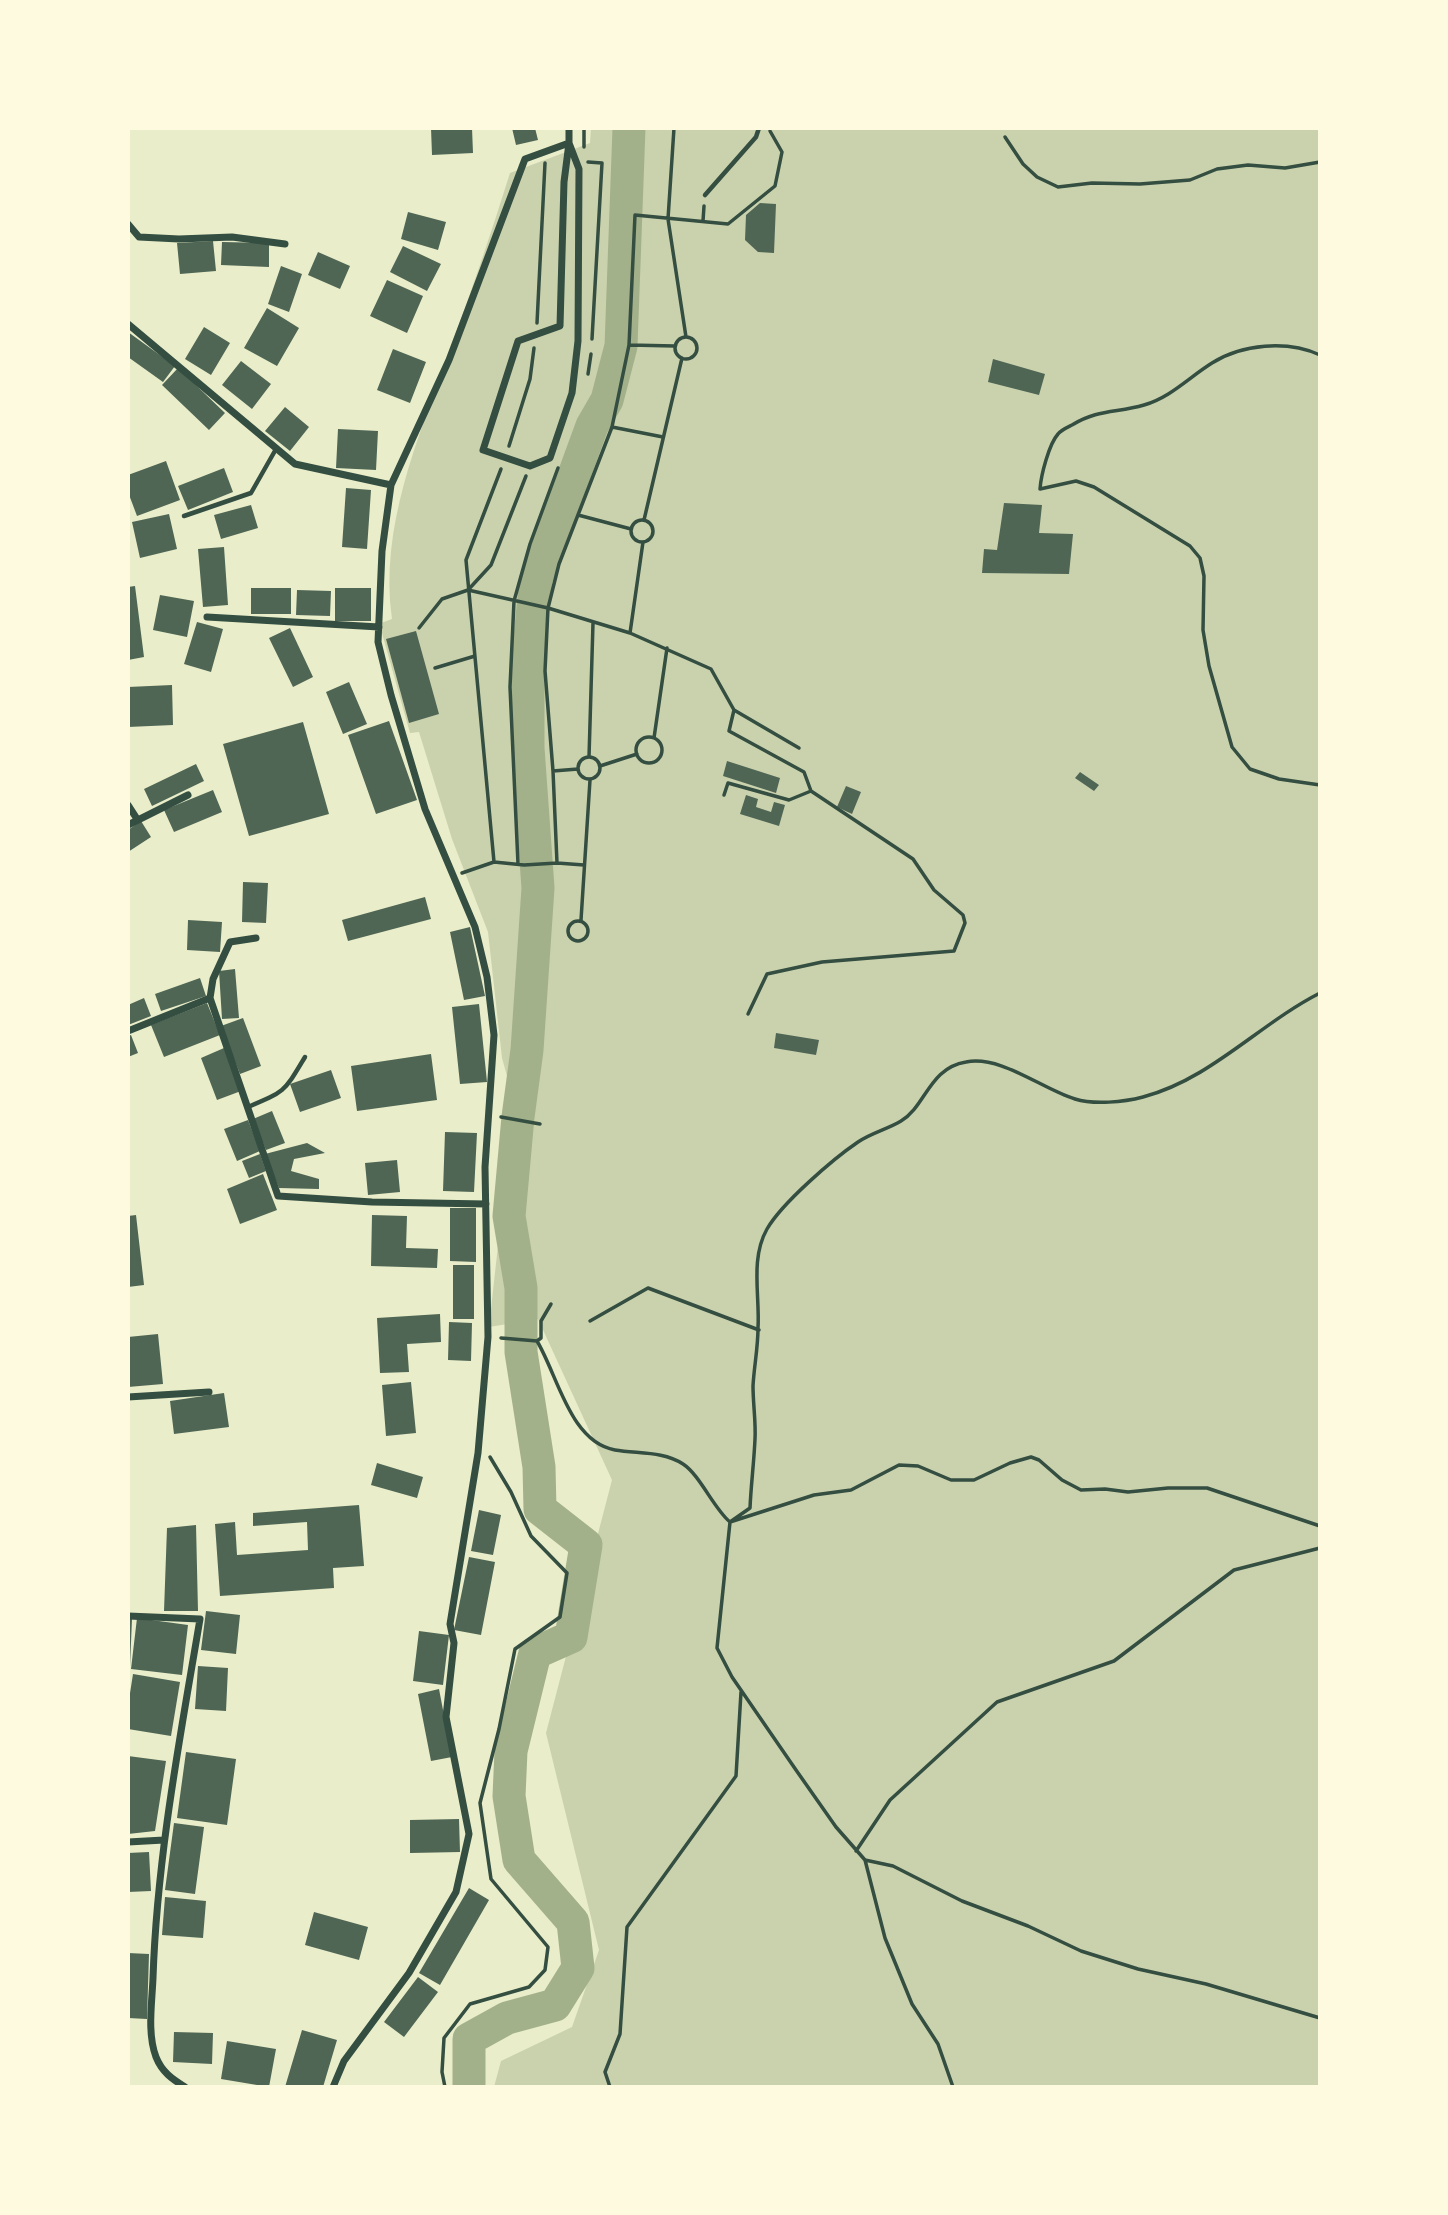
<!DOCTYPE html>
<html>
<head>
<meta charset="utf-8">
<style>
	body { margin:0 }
	#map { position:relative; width:1448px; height:2215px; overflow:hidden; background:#e9edc9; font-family:"DM Sans",sans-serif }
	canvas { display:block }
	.frame { position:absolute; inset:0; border:130px solid #fefae0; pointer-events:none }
</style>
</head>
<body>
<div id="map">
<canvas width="1448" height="2215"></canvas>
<div class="frame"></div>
</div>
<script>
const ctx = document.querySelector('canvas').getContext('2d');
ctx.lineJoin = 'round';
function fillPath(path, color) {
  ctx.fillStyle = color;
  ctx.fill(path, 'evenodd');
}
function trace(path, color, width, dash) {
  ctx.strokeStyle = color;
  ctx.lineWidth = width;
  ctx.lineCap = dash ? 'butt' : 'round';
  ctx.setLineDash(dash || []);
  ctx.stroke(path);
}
const green = new Path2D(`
	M591 128H1320V2087H494L501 2061 572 2027 599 1950 546 1733 612 1480 538 1319 489 1327 514 1101 502 1058 488 932 452 839 419 732 410 733 382 633 381 623 392 619C379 528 418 439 448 355 470 295 491 234 510 173L590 143Z`);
const river = new Path2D(`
	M469 2087V2039L507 2018 555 2005 578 1968 573 1922 519 1860 509 1796 511 1751 535 1653 571 1637 586 1545 540 1509 539 1467 521 1352V1288L509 1216 518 1117 527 1050 538 888 528 748V655L536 579 592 426 607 400 621 346 629 128`);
const building = new Path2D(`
	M431 128H472L473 153 432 155Z
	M512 128H535L538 140 516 145Z
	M760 203 776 204 774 253 758 252 745 240 746 215Z
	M408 212 446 222 438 250 401 239Z
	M213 241 216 271 180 274 177 243Z
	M222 242 269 243V267L221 265Z
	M403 246 441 264 427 291 390 272Z
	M318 252 350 266 340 289 308 275Z
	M281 266 302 274 289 312 268 304Z
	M387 280 423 296 407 333 370 316Z
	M267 308 299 328 277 366 244 348Z
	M204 327 230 343 211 375 185 359Z
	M128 332 175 366 163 382 128 357Z
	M393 349 426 362 410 403 377 390Z
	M993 359 1045 374 1039 395 988 382Z
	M241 361 271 384 252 409 222 385Z
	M178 368 225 413 209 430 162 385Z
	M285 407 309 427 290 451 265 431Z
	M338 429 378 431 376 470 336 468Z
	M166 461 180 500 137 516 128 492V475Z
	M224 468 233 492 188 510 178 486Z
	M346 488 371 490 367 549 342 547Z
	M1004 503 1042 505 1039 533 1073 534 1069 574 982 573 984 549 997 550Z
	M251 505 258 528 221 539 214 515Z
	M169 514 177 549 140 558 132 522Z
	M224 547 228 605 203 607 198 549Z
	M135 586 144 657 128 660V587Z
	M251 588H291V614H251Z
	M335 588H371V621H335Z
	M297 590 331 591 330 616 296 615Z
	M160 595 194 601 187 637 153 630Z
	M197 622 223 629 211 672 184 664Z
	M290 628 313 677 293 687 269 638Z
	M416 631 439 714 409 723 386 639Z
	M349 682 367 724 343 734 326 692Z
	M172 685 173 725 128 727V687Z
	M389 721 417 800 376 814 348 735Z
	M303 722 329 814 249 836 223 744Z
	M727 761 780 778 776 793 723 776Z
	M196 764 204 781 152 806 144 789Z
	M1080 772 1099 785 1094 791 1075 778Z
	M846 786 861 792 852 814 837 807Z
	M213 790 222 812 174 832 164 810Z
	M746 795 758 799 756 807 771 812 774 802 785 805 779 826 740 814Z
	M141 821 151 837 128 852V830Z
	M243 882 268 883 266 923 242 922Z
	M425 897 431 919 348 941 342 920Z
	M188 920 222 922 220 952 187 950Z
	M470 927 485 996 464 1000 450 932Z
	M235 969 239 1018 222 1019 219 971Z
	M200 978 206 996 161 1011 155 994Z
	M144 998 151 1016 128 1025V1005Z
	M207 1003 220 1035 164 1057 151 1025Z
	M479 1004 487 1082 460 1084 452 1007Z
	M243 1018 261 1066 240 1074 221 1026Z
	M776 1033 819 1040 816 1055 774 1048Z
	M131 1035 138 1053 128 1057V1036Z
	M224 1048 241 1091 217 1100 201 1058Z
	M431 1054 437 1100 357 1111 351 1066Z
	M331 1070 341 1098 300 1112 290 1084Z
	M272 1111 285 1143 266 1150 253 1119Z
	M248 1120 260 1151 237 1161 224 1129Z
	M445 1132 477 1133 474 1192 443 1191Z
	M307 1143 325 1153 294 1159 291 1171 319 1179V1189L279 1188 265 1154Z
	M260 1154 266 1171 249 1178 242 1161Z
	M397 1160 400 1192 368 1195 365 1163Z
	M263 1174 277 1210 240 1224 227 1189Z
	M450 1208H476V1262L450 1261Z
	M136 1215 144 1285 128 1287V1216Z
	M372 1215 407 1216 406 1248 438 1249 437 1268 371 1266Z
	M453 1265H474V1319H453Z
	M440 1314 441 1342 407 1344 409 1372 380 1373 377 1318Z
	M449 1322 472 1323 471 1361 448 1360Z
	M158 1334 163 1384 128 1387V1337Z
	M411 1382 416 1433 386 1436 382 1385Z
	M224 1393 229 1427 174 1434 170 1401Z
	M377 1463 423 1477 417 1498 371 1485Z
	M359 1505 364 1566 333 1568 334 1588 220 1596 215 1524 235 1522 237 1555 308 1550 307 1522 253 1526V1513Z
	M479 1510 501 1515 493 1555 471 1551Z
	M196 1525 198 1611H164L167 1528Z
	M469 1557 495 1562 481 1635 454 1630Z
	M206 1611 240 1615 236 1654 201 1650Z
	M137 1618 188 1625 182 1675 131 1669Z
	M128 1619H132L130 1666H128Z
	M419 1631 449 1635 443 1685 413 1681Z
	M198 1666 228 1668 226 1711 195 1709Z
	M133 1674 180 1682 171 1736 128 1729V1706Z
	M439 1689 452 1757 431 1761 418 1694Z
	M186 1752 236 1759 227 1825 177 1818Z
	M128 1756 166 1761 155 1831 128 1834Z
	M459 1819 460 1852 410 1853V1820Z
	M174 1823 204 1827 195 1894 165 1890Z
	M149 1852 151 1891 128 1892V1853Z
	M469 1888 489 1900 440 1985 419 1973Z
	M165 1897 206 1901 203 1938 162 1935Z
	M314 1912 368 1927 359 1960 305 1945Z
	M128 1953 149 1954 147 2019 128 2018Z
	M418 1977 438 1992 404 2037 384 2022Z
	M302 2030 337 2040 323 2087H285Z
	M174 2032 213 2033 212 2064 173 2062Z
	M227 2041 276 2049 269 2087 221 2079Z`);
const path = new Path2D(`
	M584 128V147
	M674 128 668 219 686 337
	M770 131 782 152 775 186 728 224 635 215 629 345 612 427 559 564 548 608 630 633 711 669 734 710 799 748
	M1005 137 1023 164 1037 177 1058 187 1092 183 1140 184 1190 180 1217 169 1248 165 1285 168 1320 162
	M588 162 602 163 592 339
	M703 221 704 206
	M537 323 545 163
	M675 348a11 11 0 1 1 22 0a11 11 0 1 1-22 0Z
	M629 345 675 346
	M1320 355C1287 340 1242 344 1212 363 1188 378 1171 397 1144 405 1117 413 1098 409 1072 425 1068 427 1061 430 1058 434 1049 444 1041 475 1040 489L1076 481 1094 487 1190 546 1200 558 1204 576 1203 630 1209 666 1232 747 1250 769 1279 779 1320 785
	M588 374 591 354
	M612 427 663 437
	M509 446 530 379 534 348
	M578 515 631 529
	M644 520 682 358
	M631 531a11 11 0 1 1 22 0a11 11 0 1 1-22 0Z
	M468 590 548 608 545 671 553 771 557 863 584 865
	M419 628 442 599 468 590 491 565 526 476
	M630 633 643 542
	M435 668 475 656
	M734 710 729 731 804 772 811 791 913 859 934 890 963 915 965 923 954 951 822 962 767 974 748 1014
	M636 750a13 13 0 1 1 26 0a13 13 0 1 1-26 0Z
	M654 738 667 648
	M589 757 593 623
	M578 768a11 11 0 1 1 22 0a11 11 0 1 1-22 0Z
	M600 766 637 754
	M553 771 578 769
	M724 795 728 783 789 800 811 791
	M494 862 466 560 501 469
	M518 864 510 687 514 601 530 544 558 468
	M462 873 494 862 524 865 557 863
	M581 920 590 780
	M568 931a10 10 0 1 1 20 0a10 10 0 1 1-20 0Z
	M1320 993C1259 1024 1211 1079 1143 1097 1124 1102 1094 1105 1075 1099 1042 1089 1001 1055 966 1062 929 1068 926 1106 901 1121 888 1129 871 1133 858 1142 833 1159 782 1203 767 1229 750 1259 760 1296 758 1328 758 1348 754 1367 753 1386 753 1404 756 1422 755 1439 754 1462 751 1485 750 1508L730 1522 717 1648 732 1677 796 1770 836 1827 865 1860 893 1866 962 1901 1028 1926 1081 1951 1138 1969 1206 1984 1320 2018
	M501 1117 540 1124
	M590 1321 648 1288 759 1330
	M501 1338 537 1341
	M537 1341C558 1376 570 1442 615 1450 638 1454 663 1451 683 1464 700 1475 714 1509 730 1522L814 1495 851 1490 899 1465 918 1466 951 1480H974L1010 1463 1031 1457 1039 1460 1062 1480 1081 1490 1105 1489 1128 1492 1168 1488H1207L1320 1526
	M537 1341 541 1338V1321L551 1304
	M856 1851 890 1800 997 1702 1114 1661 1234 1570 1320 1548
	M865 1860 885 1938 912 2004 938 2044 953 2087
	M445 2087 442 2072 444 2038 470 2004 529 1987 545 1970 548 1947 491 1879 480 1803 499 1729 515 1649 560 1617 567 1573 531 1536 511 1492 490 1457
	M610 2087 605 2072 620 2034 627 1927 736 1776 741 1692`);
const service = new Path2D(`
	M705 195 756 137 759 128
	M184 516 251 493 276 449
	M248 1107C286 1091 284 1092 305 1057`);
const minor = new Path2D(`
	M569 143 579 169 578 341 572 393 550 458 530 466 483 450 518 341 560 326 564 182Z
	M128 224 139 237 179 239 232 237 285 244
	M128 324 295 464 391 485
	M207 617 379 627
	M128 805 137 819
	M128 825 188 795
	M210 998 213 979 230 942 256 938
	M128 1031 210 998 278 1196 372 1202 486 1204
	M128 1397 209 1392
	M128 1616 200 1619C180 1738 157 1857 153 1978 152 2003 147 2033 156 2057 162 2072 172 2079 185 2087
	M128 1842 164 1840
	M333 2087 344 2061 409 1973 456 1892 469 1834 446 1717 454 1643 450 1624 478 1453 488 1337 485 1167 494 1035 487 977 475 927 425 809 391 695 378 642 382 551 391 485 449 360 525 159 569 143V128`);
fillPath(green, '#cad2ad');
trace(river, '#a3b18a', 33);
fillPath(building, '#4f6655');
trace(path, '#344e41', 3.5);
trace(service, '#344e41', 4.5);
trace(minor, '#344e41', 7);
</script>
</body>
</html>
